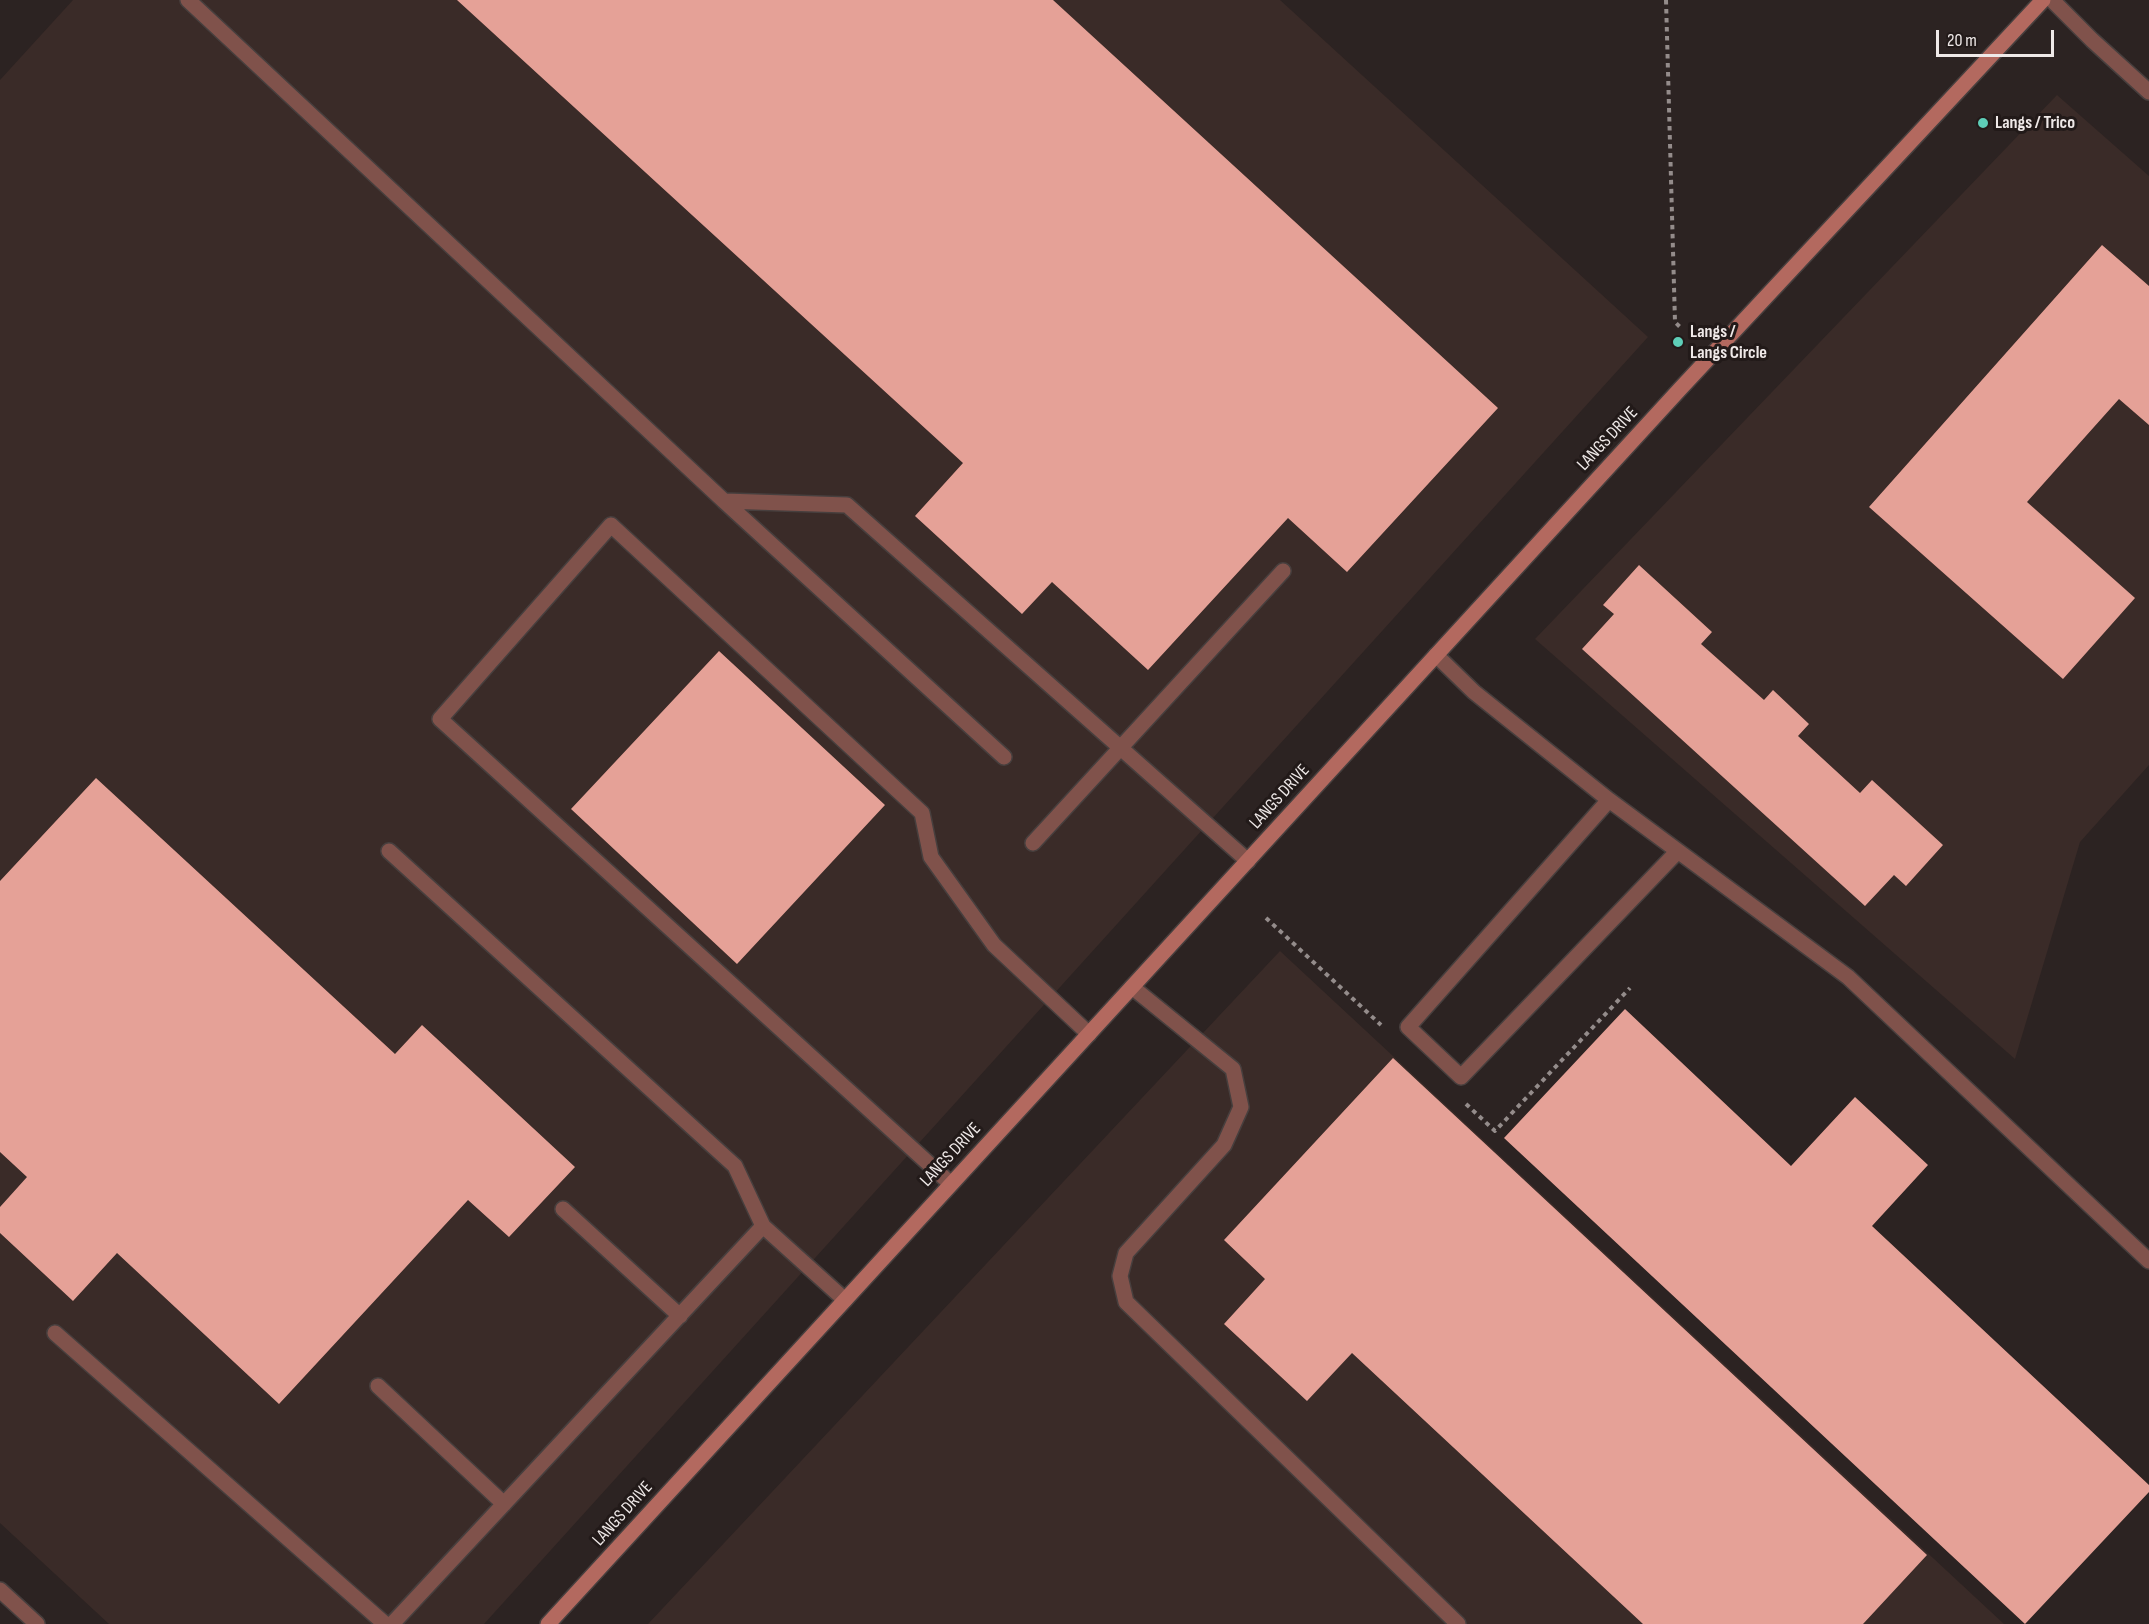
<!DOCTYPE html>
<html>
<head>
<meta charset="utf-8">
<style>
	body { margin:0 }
	#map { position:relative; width:2149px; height:1624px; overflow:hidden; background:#2c2322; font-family:"Sofia Sans Condensed",sans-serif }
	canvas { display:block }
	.scale { position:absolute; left:1936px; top:30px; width:118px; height:27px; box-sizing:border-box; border:3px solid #efe9e8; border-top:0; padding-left:8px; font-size:18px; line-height:21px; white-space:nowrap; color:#efe9e8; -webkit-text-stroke:4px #221a19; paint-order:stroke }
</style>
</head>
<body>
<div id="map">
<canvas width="2149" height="1624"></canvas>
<div class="scale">20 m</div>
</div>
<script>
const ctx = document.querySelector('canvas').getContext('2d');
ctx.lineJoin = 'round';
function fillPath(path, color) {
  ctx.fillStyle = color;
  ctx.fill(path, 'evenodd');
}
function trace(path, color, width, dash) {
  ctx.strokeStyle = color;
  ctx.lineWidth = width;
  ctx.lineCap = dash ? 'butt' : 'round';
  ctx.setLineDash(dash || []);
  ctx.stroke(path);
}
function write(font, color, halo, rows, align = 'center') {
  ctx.font = font + ' "Sofia Sans Condensed",sans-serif';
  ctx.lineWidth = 6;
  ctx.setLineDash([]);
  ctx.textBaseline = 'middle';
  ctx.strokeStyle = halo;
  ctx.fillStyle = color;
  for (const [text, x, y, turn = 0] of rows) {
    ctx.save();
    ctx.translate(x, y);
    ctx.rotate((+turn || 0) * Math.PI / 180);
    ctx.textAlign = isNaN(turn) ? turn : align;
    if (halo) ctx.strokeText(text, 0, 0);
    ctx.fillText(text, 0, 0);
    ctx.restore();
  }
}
const built = new Path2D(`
	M73 0H1280L1648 337 484 1624H109L0 1523V80Z
	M2057 95 2149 176V765L2080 842 2015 1059 1535 639Z
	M1280 951 2004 1624H648Z`);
const building = new Path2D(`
	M457 0H1053L1498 408 1347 572 1288 518 1148 670 1052 582 1022 614 915 516 963 463Z
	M2102 245 2149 286V425L2119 399 2027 502 2135 598 2063 679 1869 507Z
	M1639 565 1712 632 1701 644 1764 700 1773 690 1809 724 1798 736 1860 793 1872 780 1943 845 1906 886 1894 875 1865 906 1582 649 1614 614 1603 605Z
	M719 651 885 805 737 964 571 809Z
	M96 778 395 1054 422 1025 575 1167 509 1237 468 1200 279 1404 117 1253 73 1301 0 1233V1207L27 1177 0 1152V881Z
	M1625 1009 1791 1166 1855 1097 1928 1165 1872 1226 2149 1485V1492L2025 1624 1504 1138Z
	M1393 1058 1927 1555 1863 1624H1643L1352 1353 1307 1401 1224 1324 1265 1279 1224 1240Z`);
const path = new Path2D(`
	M1666 0 1675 322 1680 327
	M1266 918 1381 1025
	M1466 1104 1495 1131 1630 988`);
const lane = new Path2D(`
	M188 0 724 501 847 505 1248 861
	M724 501 1004 757
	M1436 655 1474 692 1609 800 1848 977 2149 1261
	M1609 800 1408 1027 1461 1077 1677 852
	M1033 843 1283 571
	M389 851 735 1166 763 1226
	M1132 987 1233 1069 1241 1107 1224 1145 1126 1253 1120 1276 1126 1302 1458 1624
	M951 1184 440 719 611 525 922 813 931 857 994 945 1089 1034
	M563 1209 680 1316
	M55 1333 385 1624
	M378 1386 504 1504
	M392 1624 763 1226 845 1300`);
const street = new Path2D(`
	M2052 0 2092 40 2149 92
	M0 1590 37 1624`);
const secondary = new Path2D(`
	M548 1624 1680 389 2043 0`);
const markers = [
	[1983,123,6,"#5eceb8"],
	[1678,342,6,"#5eceb8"]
];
const poiNames = [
	["Langs / Trico",1995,123],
	["Langs /",1690,332],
	["Langs Circle",1690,353]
];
const streetNames = [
	["LANGS DRIVE",1608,439,-47],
	["LANGS DRIVE",1280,797,-48],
	["LANGS DRIVE",951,1155,-47],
	["LANGS DRIVE",623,1514,-48]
];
fillPath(built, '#3a2b28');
fillPath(building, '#e5a197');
trace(lane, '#473f3e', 18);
trace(street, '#473f3e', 18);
trace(secondary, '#473f3e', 18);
trace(path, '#948c8b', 4, [4.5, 4.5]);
trace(lane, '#80524b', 15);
trace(street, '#80524b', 15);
trace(secondary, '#b3695f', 15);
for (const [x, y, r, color] of markers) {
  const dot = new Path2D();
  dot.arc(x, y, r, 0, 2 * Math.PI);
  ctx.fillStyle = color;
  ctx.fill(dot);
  trace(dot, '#221a19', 2);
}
write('bold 18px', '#efe9e8', '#221a19', poiNames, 'left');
write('18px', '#efe9e8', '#221a19', streetNames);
</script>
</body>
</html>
